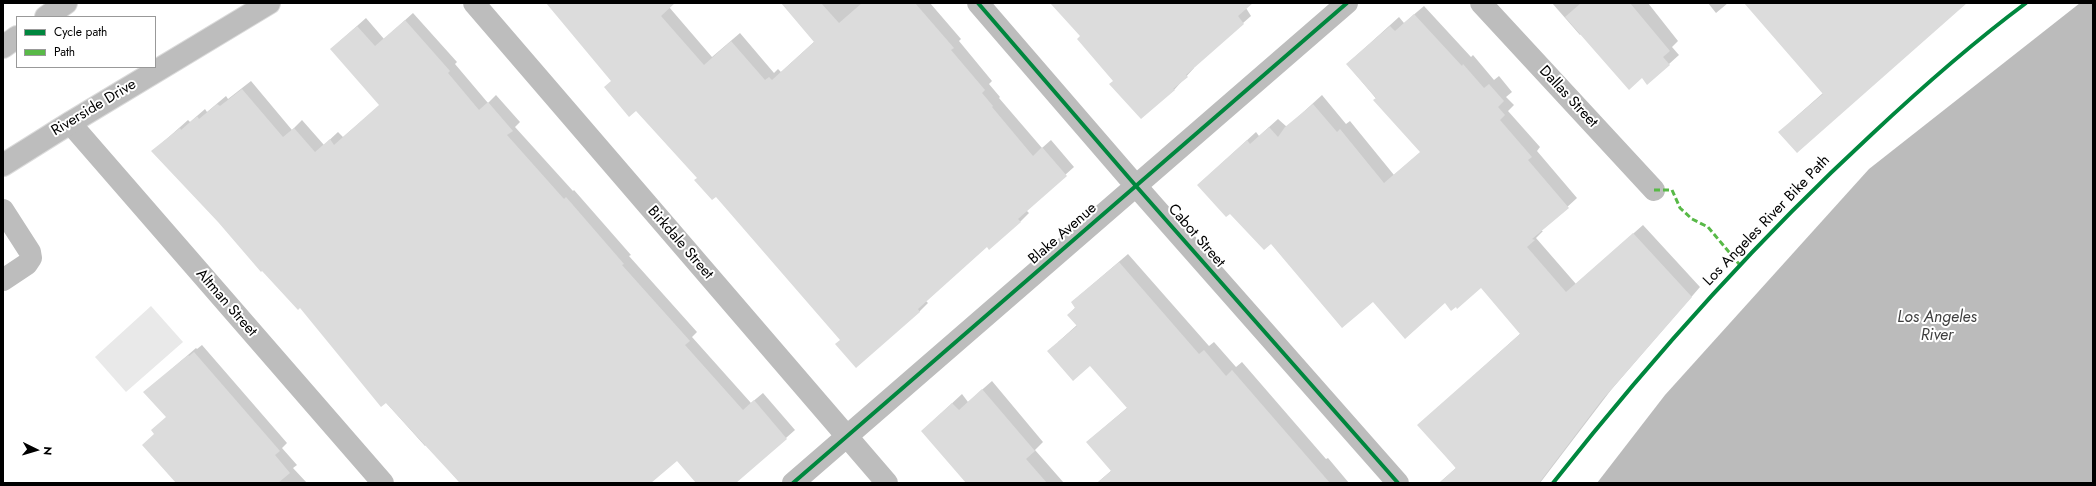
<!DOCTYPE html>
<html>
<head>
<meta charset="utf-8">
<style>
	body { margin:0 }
	#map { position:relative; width:2096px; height:486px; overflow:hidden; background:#fff; font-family:Jost,sans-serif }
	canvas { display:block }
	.frame { position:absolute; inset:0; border:4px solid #000; pointer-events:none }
	.legend { position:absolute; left:16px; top:16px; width:140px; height:52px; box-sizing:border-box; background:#fff; border:1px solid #999; margin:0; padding:5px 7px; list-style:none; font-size:12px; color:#000 }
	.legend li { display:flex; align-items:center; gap:8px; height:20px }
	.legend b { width:20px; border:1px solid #999 }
	.north { position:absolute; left:16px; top:430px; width:40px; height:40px; -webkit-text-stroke:3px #fff; paint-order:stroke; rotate:95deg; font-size:11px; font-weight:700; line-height:16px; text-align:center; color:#000 }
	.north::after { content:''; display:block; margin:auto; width:14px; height:18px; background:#000; clip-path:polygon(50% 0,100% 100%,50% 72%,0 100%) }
</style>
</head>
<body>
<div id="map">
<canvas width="2096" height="486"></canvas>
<div class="frame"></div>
<ul class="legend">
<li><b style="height:5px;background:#00873e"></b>Cycle path</li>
<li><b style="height:5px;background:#58b947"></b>Path</li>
</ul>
<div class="north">N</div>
</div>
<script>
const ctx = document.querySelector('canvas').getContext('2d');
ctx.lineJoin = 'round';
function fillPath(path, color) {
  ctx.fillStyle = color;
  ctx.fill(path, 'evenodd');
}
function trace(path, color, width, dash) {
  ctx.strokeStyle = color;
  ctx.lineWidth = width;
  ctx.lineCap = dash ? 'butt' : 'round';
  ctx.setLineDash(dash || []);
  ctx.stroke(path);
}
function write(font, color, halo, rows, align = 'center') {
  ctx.font = font + ' Jost,sans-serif';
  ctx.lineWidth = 4;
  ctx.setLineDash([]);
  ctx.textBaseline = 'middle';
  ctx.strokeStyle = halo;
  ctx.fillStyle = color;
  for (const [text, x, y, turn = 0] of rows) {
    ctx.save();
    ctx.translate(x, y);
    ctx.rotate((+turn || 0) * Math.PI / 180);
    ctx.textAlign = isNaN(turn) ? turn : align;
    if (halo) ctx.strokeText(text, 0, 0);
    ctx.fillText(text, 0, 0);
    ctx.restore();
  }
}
const green = new Path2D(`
	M151 306 183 342 126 392 95 357Z`);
const water = new Path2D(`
	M2080 3H2093V483H1597L1665 395 1869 169Z`);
const shadow = new Path2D(`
	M548 3H673L669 7 712 57 740 33 774 73 778 69 781 72 815 41 782 3H930L961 39 959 41 992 81 989 84 1000 97 999 98 1042 148 1051 140 1074 167 1026 210 1029 213 1021 221 989 248 987 246 926 301 928 303 920 311 856 367 841 340 716 195 612 80Z
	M1052 3H1251L1246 8 1251 16 1193 67 1194 68 1174 90 1114 81 1081 36Z
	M1552 3H1648L1678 41 1672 47 1679 55 1669 64 1642 77 1581 34 1580 35Z
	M1708 3H1728L1716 13Z
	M1745 3H1966L1790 122 1823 93Z
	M1424 6 1471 57 1473 55 1494 80 1499 76 1512 92 1506 97 1514 105 1508 111 1540 147 1537 151 1577 198 1541 231H1543L1536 238 1576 284 1643 225 1700 287 1611 390 1540 483H1439L1456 468 1419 425 1521 333 1481 287 1456 306 1446 302 1373 300 1271 243 1230 212 1198 185 1256 132 1259 136 1278 119 1287 127 1322 95 1346 124 1350 121 1394 175 1421 152 1347 64 1399 17 1404 23Z
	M413 13 457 62 455 64 488 103 496 95 520 122 515 127 573 191 574 190 631 255 629 256 697 332 692 337 751 403 763 393 795 430 735 483H697L677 460 650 483H460L427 444 425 446 300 307 153 151 188 120 190 122 205 109 207 112 226 96 228 99 251 81 292 130 302 120 324 145 338 132 343 137 380 105 340 41 366 18 384 39Z
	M1128 254 1209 346 1214 342 1236 367 1242 362 1326 459 1328 458 1349 483H1097L1112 470 1087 442 1128 407 1090 364 1058 342 1077 325 1068 315 1076 307 1072 302Z
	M202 345 287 443 282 448 297 465 293 468 307 483H177L155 434 167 416 145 392 196 348 197 349Z
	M992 381 1043 442 1035 450 1064 483H967L922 431 962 394 968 402Z`);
const building = new Path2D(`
	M546 3H675L661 16 704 65 731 41 765 80 769 77 772 80 814 42 781 3H821L839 23 862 3H915L954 48 951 50 985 90 982 93 993 106 992 107 1033 156 1042 147 1067 176 1018 219 1021 222 989 250 987 247 918 309 920 312 856 368 835 344 840 340 716 197 712 200 694 180 697 178 636 111 629 117 604 87 611 81Z
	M1050 3H1253L1238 16 1244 24 1186 75 1188 77 1173 89 1175 90 1141 119 1109 84 1113 81 1077 39 1080 36Z
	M1581 3H1630L1670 51 1663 57 1670 65 1647 85 1642 78 1629 90 1565 17Z
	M1744 3H1967L1797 153 1778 132 1823 94Z
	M1414 14 1462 66 1463 64 1484 88 1489 84 1504 101 1498 107 1505 115 1500 120 1532 157 1528 160 1569 208 1532 239 1535 240 1527 247 1566 292 1633 233 1692 297 1602 400 1539 483H1439L1456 468 1417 425 1520 334 1481 288 1457 309 1456 307 1451 311 1445 303 1405 339 1373 302 1342 328 1271 244 1264 250 1230 214 1226 217 1197 185 1247 140 1250 144 1269 127 1278 137 1285 127 1313 104 1337 132 1340 129 1384 183 1420 152 1373 100 1376 98 1346 64 1390 26 1395 31Z
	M405 20 450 71 448 73 479 110 488 102 513 131 507 135 564 199 566 197 624 264 622 265 690 341 685 345 743 410 754 400 787 439 736 483H696L677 461 651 483H460L386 403 381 407 300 308 298 310 262 271 261 272 218 222 151 151 180 128 181 130 197 116 199 119 217 104 220 106 242 89 283 137 294 128 315 152 330 139 334 145 379 105 330 49 357 26 375 46Z
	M1119 262 1199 354 1204 350 1226 376 1232 370 1330 483H1097L1111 471 1086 442 1127 408 1090 366 1073 381 1047 351 1077 326 1067 315 1075 308 1071 302Z
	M194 352 280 451 275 455 290 473 278 483H176L142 445 154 434 151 430 166 417 143 392 188 355 189 356Z
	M982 389 1035 451 1026 459 1047 483H966L921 431 952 403 959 410Z`);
const minor = new Path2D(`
	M474 3 887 483
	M978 3 1136 186 1398 483
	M1481 3 1654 190
	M70 123 383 483
	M3 210 30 252 31 258 27 264 3 280
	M793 483 1347 3`);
const major = new Path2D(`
	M3 165 70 123 269 3`);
const highway = new Path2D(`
	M46 17 66 3
	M3 47 17 37`);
const quiet = new Path2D(`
	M1654 190H1672L1680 208 1692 219 1708 227 1739 264`);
const cycleway = new Path2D(`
	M978 3 1136 186 1398 483
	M793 483 1347 3
	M1553 483C1651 359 1755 242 1871 135 1920 89 1971 44 2026 3`);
const streetNames = [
	["Dallas Street",1568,97,47],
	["Riverside Drive",94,108,-31],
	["Los Angeles River Bike Path",1767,221,-46],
	["Blake Avenue",1063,234,-41],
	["Cabot Street",1196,236,49],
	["Birkdale Street",680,243,49],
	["Altman Street",226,303,49]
];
const waterNames = [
	["Los Angeles",1937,318],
	["River",1937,336]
];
fillPath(green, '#e9e9e9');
fillPath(water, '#bbb');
fillPath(shadow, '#0003');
fillPath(building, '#dcdcdc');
trace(major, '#dbdbdb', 24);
trace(highway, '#dbdbdb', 24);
trace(minor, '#bdbdbd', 22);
trace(major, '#bdbdbd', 22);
trace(highway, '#bdbdbd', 22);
trace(quiet, '#58b947', 3, [6, 3]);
trace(cycleway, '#00873e', 4);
write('15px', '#000', '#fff', streetNames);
write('italic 16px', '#3f3f3f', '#fff', waterNames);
</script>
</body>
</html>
